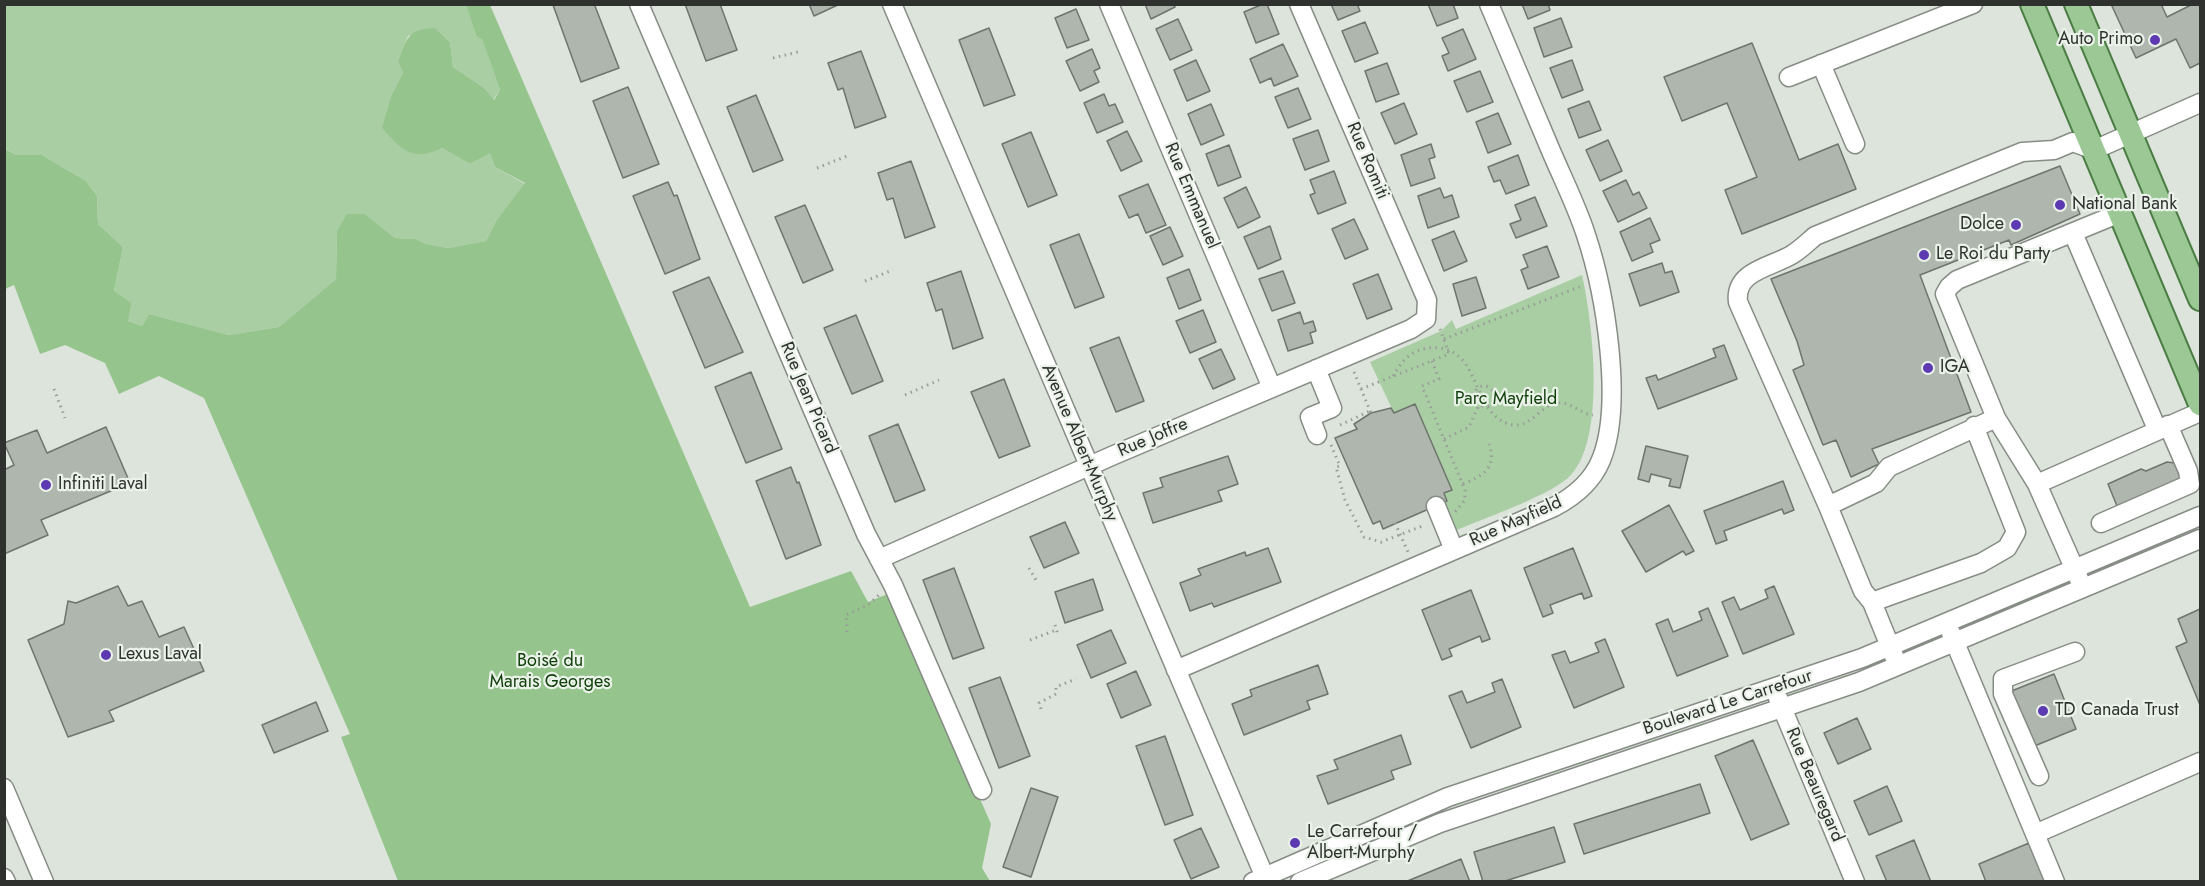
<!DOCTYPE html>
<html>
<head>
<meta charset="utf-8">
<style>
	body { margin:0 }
	#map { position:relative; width:2205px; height:886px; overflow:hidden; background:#dde4dc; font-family:Jost,sans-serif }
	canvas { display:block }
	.frame { position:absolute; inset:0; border:6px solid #2e312e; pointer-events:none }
</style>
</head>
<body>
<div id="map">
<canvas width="2205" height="886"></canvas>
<div class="frame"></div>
</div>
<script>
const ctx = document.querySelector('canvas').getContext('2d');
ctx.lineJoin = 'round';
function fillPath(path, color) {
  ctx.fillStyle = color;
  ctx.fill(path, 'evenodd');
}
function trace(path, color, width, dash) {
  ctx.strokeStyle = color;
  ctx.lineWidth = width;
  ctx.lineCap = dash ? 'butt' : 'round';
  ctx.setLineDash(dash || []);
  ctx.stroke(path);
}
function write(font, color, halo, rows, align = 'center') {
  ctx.font = font + ' Jost,sans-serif';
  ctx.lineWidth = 4.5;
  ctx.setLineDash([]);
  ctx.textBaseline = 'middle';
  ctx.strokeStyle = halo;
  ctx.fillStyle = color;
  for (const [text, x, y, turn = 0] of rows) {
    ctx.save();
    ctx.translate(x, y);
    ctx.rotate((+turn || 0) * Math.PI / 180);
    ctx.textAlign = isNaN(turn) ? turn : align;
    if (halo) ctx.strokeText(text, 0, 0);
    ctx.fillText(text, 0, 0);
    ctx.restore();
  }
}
const green = new Path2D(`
	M4 5H466L476 36 482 38 500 90 493 100 483 87 453 67 450 42 435 28 408 36 398 60 403 73 392 94 442 148 470 164 490 152 495 167 525 184 496 221 486 241 448 248 426 244 416 239 395 238 365 214 337 231 336 279 279 327 229 335 149 314 142 326 128 321 114 291 123 247 98 224 97 196 86 181 42 155H16L5 148Z
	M1582 275C1593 323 1607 443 1568 478 1546 497 1482 519 1452 532L1440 504 1447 501 1444 493 1452 490 1415 404 1394 413 1370 362 1441 331 1452 320 1456 329Z`);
const forest = new Path2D(`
	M466 5H490L750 607 851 571 868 602 890 593 991 824 982 868 990 881H398L341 737 350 734 204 398 159 376 119 394 105 363 65 345 40 354 14 285 5 289 4 148 16 155H42L86 181 97 196 98 224 123 247 114 291 131 303 128 321 142 326 149 314 229 335 279 327 336 279 337 231 347 214H365L395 238 416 239 426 244 448 248 486 241 496 221 525 183 495 167 490 153 470 164 442 148C412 162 402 150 382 128L392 94 403 73 398 61C407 38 408 29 435 28L450 42 453 67 483 87 494 100 500 90 482 39 476 36Z`);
const building = new Path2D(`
	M592 4 595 6 619 68 581 82 553 5Z
	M685 4H720L737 50 706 61Z
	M809 4H840L814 16Z
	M1145 4H1174L1175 7 1151 19Z
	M1263 4H1267L1279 34 1256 43 1244 12Z
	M1331 4H1357L1360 11 1338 20Z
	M1428 4H1453L1458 18 1437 26Z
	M1522 4H1548L1550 10 1528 19Z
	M2111 4H2161L2167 17 2193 4H2200V63L2190 68 2176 39 2136 58Z
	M1076 9 1089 40 1067 48 1055 18Z
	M1561 18 1572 47 1544 57 1534 28Z
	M1178 19 1192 50 1170 60 1156 29Z
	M1365 22 1378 53 1355 62 1342 31Z
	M989 28 1015 95 984 106 959 40Z
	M1463 29 1476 59 1448 71 1442 56 1449 53 1442 38Z
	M1752 43 1799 160 1838 144 1856 189 1742 234 1725 190 1757 177 1727 103 1682 121 1664 77Z
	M1283 44 1298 76 1274 86 1271 78 1260 83 1250 59Z
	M1092 49 1100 68 1094 71 1099 82 1080 91 1066 61Z
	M861 51 886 117 855 128 843 88 838 90 828 63Z
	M1196 60 1210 91 1187 101 1174 70Z
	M1572 60 1583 90 1562 98 1550 68Z
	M1387 63 1399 94 1376 102 1365 71Z
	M1480 71 1493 102 1467 112 1454 81Z
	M628 87 659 164 623 178 593 101Z
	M1298 88 1311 119 1288 128 1275 97Z
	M1104 94 1109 106 1115 104 1123 122 1097 133 1084 103Z
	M756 95 783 160 753 172 727 107Z
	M1589 101 1601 130 1579 138 1568 109Z
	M1404 103 1417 134 1395 144 1381 113Z
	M1211 104 1224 135 1201 145 1188 114Z
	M1498 113 1511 144 1488 153 1476 122Z
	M1318 130 1329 161 1305 170 1293 139Z
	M1127 131 1142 161 1121 171 1107 141Z
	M1031 132 1057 195 1028 207 1002 144Z
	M1608 140 1622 171 1600 181 1586 150Z
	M1431 144 1435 157 1429 159 1435 178 1411 186 1401 155Z
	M1229 145 1241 177 1218 186 1206 154Z
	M1518 155 1529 185 1506 194 1500 180 1494 182 1488 167Z
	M911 161 935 227 905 238 893 198 887 200 878 173Z
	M2060 166 2080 214 2011 245 2009 240 1920 275 1971 412 1872 449 1879 464 1851 477 1836 440 1823 445 1793 370 1804 365 1797 341 1771 279Z
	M1334 171 1346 203 1318 214 1310 195 1315 193 1310 180Z
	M1626 180 1633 195 1639 192 1647 208 1618 222 1603 191Z
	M668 182 674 196 677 195 700 259 665 274 633 196Z
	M1148 184 1166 225 1146 233 1138 214 1129 218 1119 196Z
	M1246 187 1260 217 1238 228 1224 198Z
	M1440 188 1444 198 1452 195 1459 217 1428 228 1418 196Z
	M1535 197 1547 226 1516 238 1510 224 1521 220 1515 205Z
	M805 205 833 270 803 283 775 217Z
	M1650 218 1660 240 1650 244 1653 252 1632 261 1620 232Z
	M1354 219 1368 249 1345 259 1332 229Z
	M1270 226 1281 259 1258 269 1244 237Z
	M1170 227 1183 256 1163 265 1150 236Z
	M1454 231 1467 261 1444 271 1432 240Z
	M1079 234 1104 297 1075 308 1050 245Z
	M1547 246 1559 277 1528 289 1521 270 1528 267 1523 255Z
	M1662 263 1665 273 1672 271 1679 292 1640 306 1629 274Z
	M1189 269 1201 300 1179 309 1167 278Z
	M961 271 983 338 953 349 942 309 936 311 927 283Z
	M1283 271 1295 303 1272 311 1259 279Z
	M1378 274 1392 309 1367 319 1353 284Z
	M709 277 743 352 705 368 673 292Z
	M1476 277 1486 308 1462 316 1453 284Z
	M1203 310 1216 342 1190 353 1176 321Z
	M1300 312 1304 324 1313 321 1316 331 1310 333 1313 343 1288 351 1278 320Z
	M856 315 883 381 852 394 824 328Z
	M1119 337 1144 401 1116 412 1090 348Z
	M1724 345 1737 379 1658 409 1646 378 1656 375 1658 380 1716 357 1713 349Z
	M1221 349 1235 379 1213 389 1199 359Z
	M751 372 782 449 746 463 715 387Z
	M1004 379 1030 446 999 458 971 392Z
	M1415 404 1452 490 1444 493 1447 501 1383 529 1380 521 1373 524 1335 438 1357 429 1354 424 1371 413 1391 408 1394 413Z
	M898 424 925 490 895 502 869 436Z
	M106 427 130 483 41 520 48 535 4 554V470L14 465 4 443 37 430 47 453Z
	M1646 446 1688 456 1680 488 1669 486 1671 479 1651 474 1649 482 1638 479Z
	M1228 456 1238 484 1218 491 1222 501 1153 523 1143 493 1163 487 1160 478Z
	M2167 462 2175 463 2180 478 2175 488 2119 511 2108 484 2141 469 2146 471Z
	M791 467 797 483 799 482 821 545 786 559 756 481Z
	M1783 481 1794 510 1784 514 1782 509 1724 531 1727 540 1716 544 1704 511Z
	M1669 505 1694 551 1686 555 1683 551 1646 572 1622 531Z
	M1065 522 1079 553 1044 568 1030 537Z
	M1268 548 1281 582 1214 607 1212 603 1190 611 1180 583 1201 575 1198 569 1245 552 1246 556Z
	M1573 548 1592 596 1584 599 1582 593 1550 605 1553 613 1543 617 1524 568Z
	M954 568 984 648 953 659 923 580Z
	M1093 579 1103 610 1065 623 1055 592Z
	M118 586 128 606 142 601 159 637 184 627 204 671 109 711 114 721 68 737 28 640 64 624 68 601 76 603Z
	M1774 586 1794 634 1743 654 1722 602 1734 597 1740 610 1768 598 1765 590Z
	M1471 590 1490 639 1482 642 1480 636 1449 649 1452 656 1442 660 1422 610Z
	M1708 608 1728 656 1677 676 1656 624 1668 619 1673 632 1702 620 1699 612Z
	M2200 609V705L2176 647 2187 642 2178 619Z
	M1111 630 1126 663 1091 678 1077 645Z
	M1605 639 1624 687 1574 708 1552 655 1565 651 1570 663 1599 652 1595 643Z
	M1318 665 1328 694 1307 701 1310 709 1244 735 1232 704 1252 696 1250 690Z
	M1136 671 1151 705 1121 718 1107 684Z
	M2054 674 2076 729 2032 747 2009 692Z
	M1000 677 1030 756 999 768 969 688Z
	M1502 679 1521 727 1471 748 1449 696 1462 691 1467 703 1495 692 1492 683Z
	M316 702 328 731 274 753 262 725Z
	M1857 718 1871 749 1838 764 1824 733Z
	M1401 735 1411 764 1391 771 1394 779 1328 804 1317 776 1338 769 1334 760Z
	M1165 736 1193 815 1165 825 1136 746Z
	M1753 740 1789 824 1751 840 1715 756Z
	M1700 784 1710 813 1584 854 1574 824Z
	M1887 786 1902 821 1869 835 1854 801Z
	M1031 788 1058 797 1031 877 1003 867Z
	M1554 827 1565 862 1502 882H1483L1474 852Z
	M1201 828 1219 867 1191 879 1174 840Z
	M1914 840 1931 882H1887L1876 856Z
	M2029 843 2045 882H1986L1979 864Z
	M1461 859 1470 882H1405Z`);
const path = new Path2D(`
	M773 58 798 52
	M817 168 847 156
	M865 281 893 270
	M1444 339 1582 286
	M1432 361 1439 379 1422 386 1465 490V500L1455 512
	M1354 372 1371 413
	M1393 376C1401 362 1411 350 1428 348 1482 343 1469 408 1506 423 1531 433 1538 404 1559 403 1572 402 1580 414 1593 415
	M1474 396a10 10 0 1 1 20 0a10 10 0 1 1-20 0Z
	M54 389 65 418
	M1361 389 1449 354 1440 329
	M905 395 939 380
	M1340 425 1370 411
	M1444 439 1469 427 1483 396
	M1331 445 1340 466 1336 467 1345 500 1364 537 1381 542 1425 525
	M1463 484C1482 476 1498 468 1489 444
	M1395 523 1408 552
	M1029 568 1036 580
	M1055 625 1058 635
	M847 632 846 615 868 605 879 595
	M1030 640 1056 630
	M1041 709 1039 703 1056 694V687L1076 679`);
const minor = new Path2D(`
	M639 4 866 534 893 585 982 790
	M892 4 1267 882
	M1109 4 1272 388
	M1821 64 1855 144
	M1789 77 1973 4
	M2073 233 2157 429
	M1316 369 1332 408 1310 417 1317 435
	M2037 484 2200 412
	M1436 506 1454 550
	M1828 506 1738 302C1734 270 1773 267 1793 254 1801 249 1808 242 1815 236L2022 152 2054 150 2073 142 2094 150 2200 103
	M2101 523 2190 484 2188 471 2168 425
	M879 559 1114 455 1411 329 1426 319 1427 300 1299 4
	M2079 579 2037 484 1996 418 1945 294 1949 287 1957 280 2120 213
	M1872 602 1981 563 2007 548 2016 532 1974 426
	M1951 633 2035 834
	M1894 656 1872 602 1863 591 1828 506 1876 483 1889 467 1996 418
	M1176 670 1554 507C1575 496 1592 482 1601 460 1624 404 1605 292 1586 235 1577 207 1563 179 1551 151 1530 102 1510 53 1489 4
	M1778 698 1855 882
	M2039 776 2003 694V679L2075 652
	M4 788 44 882
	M4 878 6 882
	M1253 882 1448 797 1862 658 2200 516
	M1300 882 1440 823 1859 682 2200 539
	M2055 882 2035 834 2200 762`);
const major = new Path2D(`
	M2032 4 2200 404
	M2076 4 2200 299`);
const markers = [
	[2155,40,6,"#5d39b2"],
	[2060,205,6,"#5d39b2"],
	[2016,225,6,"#5d39b2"],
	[1924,255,6,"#5d39b2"],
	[1928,368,6,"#5d39b2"],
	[46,485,6,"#5d39b2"],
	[106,655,6,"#5d39b2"],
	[2043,711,6,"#5d39b2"],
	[1295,843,6,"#5d39b2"]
];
const poiNames = [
	["Auto Primo",2143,40,"right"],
	["National Bank",2072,205],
	["Dolce",2004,225,"right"],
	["Le Roi du Party",1936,255],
	["IGA",1940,368],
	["Infiniti Laval",58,485],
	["Lexus Laval",118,655],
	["TD Canada Trust",2055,711],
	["Le Carrefour /",1307,833],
	["Albert-Murphy",1307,854]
];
const streetNames = [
	["Rue Romiti",1367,161,67],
	["Rue Emmanuel",1191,196,67],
	["Rue Jean Picard",808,398,67],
	["Rue Joffre",1153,438,-23],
	["Avenue Albert-Murphy",1079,443,67],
	["Rue Mayfield",1516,522,-24],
	["Boulevard Le Carrefour",1728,703,-18],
	["Rue Beauregard",1814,785,67]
];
const parkNames = [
	["Parc Mayfield",1506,400],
	["Boisé du",550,662],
	["Marais Georges",550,683]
];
fillPath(green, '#aacea4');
fillPath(forest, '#95c48d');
fillPath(building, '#afb6ae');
trace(building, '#6e756d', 1.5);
trace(minor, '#868d85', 21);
trace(major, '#4a7c43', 26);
trace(path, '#989d97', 3, [1.5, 4.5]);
trace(minor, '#fff', 18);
trace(major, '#9bc895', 22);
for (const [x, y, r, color] of markers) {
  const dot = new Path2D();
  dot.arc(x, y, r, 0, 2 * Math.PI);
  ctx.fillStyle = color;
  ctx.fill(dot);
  trace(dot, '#eaf2e9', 2);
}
write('18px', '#2e312e', '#eaf2e9', poiNames, 'left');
write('18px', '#2e312e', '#eaf2e9', streetNames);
write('18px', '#0f3f08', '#eaf2e9', parkNames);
</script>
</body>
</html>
